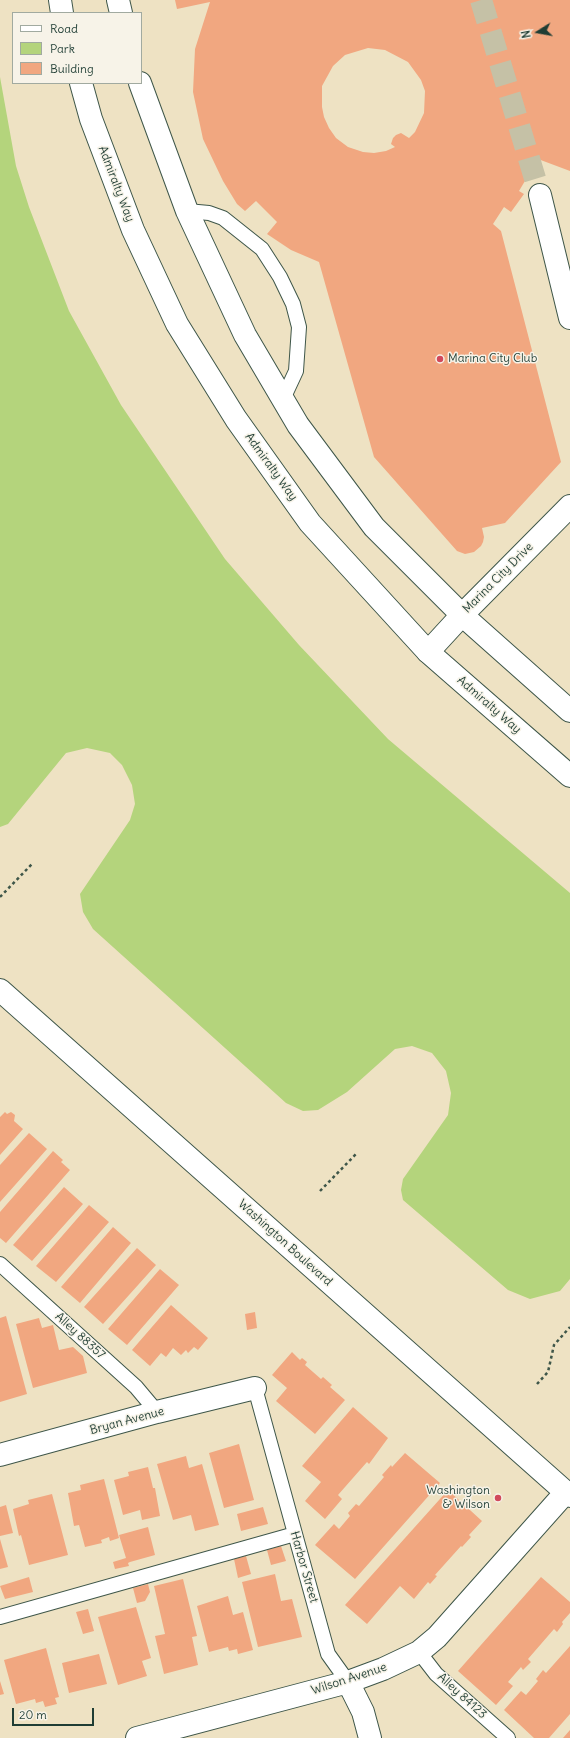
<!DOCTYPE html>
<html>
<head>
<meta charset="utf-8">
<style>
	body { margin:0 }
	#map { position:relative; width:570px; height:1738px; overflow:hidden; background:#eee2c3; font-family:Delius,sans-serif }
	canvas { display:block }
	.legend { position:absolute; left:12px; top:12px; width:130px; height:72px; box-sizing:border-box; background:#f7f3e8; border:1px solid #a1aaa0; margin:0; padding:5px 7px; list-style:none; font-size:12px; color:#1f3d34 }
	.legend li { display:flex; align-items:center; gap:8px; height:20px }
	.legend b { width:20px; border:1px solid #a1aaa0 }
	.north { position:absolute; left:518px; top:12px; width:40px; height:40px; -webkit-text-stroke:3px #f7f3e8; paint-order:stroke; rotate:259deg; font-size:11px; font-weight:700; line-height:16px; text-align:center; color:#1f3d34 }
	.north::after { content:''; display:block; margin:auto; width:14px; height:18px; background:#1f3d34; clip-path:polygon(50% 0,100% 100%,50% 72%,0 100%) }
	.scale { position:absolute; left:12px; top:1708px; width:82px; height:18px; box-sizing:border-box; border:2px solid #1f3d34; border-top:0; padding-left:5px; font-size:12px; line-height:14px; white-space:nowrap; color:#1f3d34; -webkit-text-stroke:3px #f7f3e8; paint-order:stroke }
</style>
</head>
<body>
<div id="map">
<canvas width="570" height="1738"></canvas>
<ul class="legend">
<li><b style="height:5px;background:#fff"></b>Road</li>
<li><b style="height:11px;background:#b4d47c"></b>Park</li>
<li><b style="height:11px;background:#f1a780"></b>Building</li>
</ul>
<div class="north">N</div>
<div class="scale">20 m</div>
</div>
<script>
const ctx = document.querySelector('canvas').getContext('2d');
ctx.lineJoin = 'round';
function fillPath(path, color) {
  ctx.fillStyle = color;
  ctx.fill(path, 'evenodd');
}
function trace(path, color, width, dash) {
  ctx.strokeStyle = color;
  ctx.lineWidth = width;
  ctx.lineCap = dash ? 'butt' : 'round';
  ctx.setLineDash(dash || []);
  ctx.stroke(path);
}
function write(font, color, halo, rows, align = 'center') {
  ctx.font = font + ' Delius,sans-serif';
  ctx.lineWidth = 3;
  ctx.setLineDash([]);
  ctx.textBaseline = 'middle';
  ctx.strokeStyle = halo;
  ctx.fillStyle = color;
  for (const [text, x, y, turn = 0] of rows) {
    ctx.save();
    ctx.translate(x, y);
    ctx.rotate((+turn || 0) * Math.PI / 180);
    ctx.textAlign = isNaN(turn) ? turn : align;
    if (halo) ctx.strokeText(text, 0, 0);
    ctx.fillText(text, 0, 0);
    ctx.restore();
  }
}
const green = new Path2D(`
	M0 77 16 166 29 207 69 311 121 405 225 559 299 645 388 739 570 893V1279L560 1291 530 1299 508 1290 403 1200 401 1190 403 1179 448 1115 451 1093 446 1071 432 1053 412 1046 395 1049 347 1092 318 1110 303 1111 286 1103 93 929 83 912 80 894 130 820 135 804 132 785 122 765 110 753 87 748 66 753 8 824 0 827Z`);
const building = new Path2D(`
	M175 0H570V171L538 159 519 191 524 194 511 212 504 207 493 224 501 231 561 462 505 523 482 528 484 537 483 542 481 546 474 552 465 554 457 551 374 457 319 262 291 250 267 234 277 222 256 201 245 211 237 204 223 181 203 139 193 92 195 49 210 2 177 9ZM368 48 385 50 408 62 421 80 425 91 424 113 415 132 409 138 401 133 396 135 393 138 391 144 395 147 386 151 374 153 363 152 348 147 336 138 329 128 324 117 322 107V86L333 66 345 55Z
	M5 1112 7 1114 11 1112 15 1115 14 1121 23 1129 0 1155V1117Z
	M29 1133 47 1149 0 1202V1165Z
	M53 1151 63 1160 61 1162 70 1170 6 1243 0 1238V1212Z
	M64 1187 83 1204 32 1261 13 1245Z
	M89 1205 109 1222 56 1282 36 1266Z
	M113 1227 131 1243 80 1303 61 1287Z
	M137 1248 156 1265 103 1324 84 1307Z
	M160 1269 179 1285 127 1345 108 1329Z
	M171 1305 208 1338 198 1350 194 1347 188 1353 186 1350 181 1355 173 1348 166 1357 161 1353 150 1366 132 1350Z
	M255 1312 257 1328 247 1330 245 1314Z
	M6 1316 27 1394 0 1402V1318Z
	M39 1318 42 1328 53 1325 59 1350 73 1347 83 1356 87 1373 33 1388 16 1324Z
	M292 1352 300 1360 302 1358 307 1362 305 1365 321 1379 323 1377 332 1385 330 1387 345 1400 315 1434 276 1401 287 1388 272 1375Z
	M353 1407 388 1438 369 1464 367 1462 338 1495 342 1499 325 1519 305 1501 321 1482 302 1466Z
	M239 1444 254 1500 224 1508 209 1453Z
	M405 1453 440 1483 355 1579 315 1545 334 1524 339 1529 350 1516 348 1513 356 1504 359 1506 384 1477 382 1475 391 1465 392 1467Z
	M186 1456 189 1468 202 1464 219 1525 195 1531 191 1515 173 1520 157 1464Z
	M148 1467 153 1488H155L160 1516 142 1520 140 1510 123 1515 114 1480 129 1476 128 1472Z
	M104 1479 119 1538 110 1541 109 1537 101 1540 102 1543 85 1547 79 1525 74 1526 68 1493 81 1490 80 1485Z
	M448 1490 482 1521 469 1535 471 1537 462 1547 461 1546 435 1575 437 1576 430 1584 428 1582 414 1599 400 1586 367 1624 345 1605Z
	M52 1494 68 1555 29 1565 21 1535 19 1536 13 1509 29 1504 28 1500Z
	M6 1505 13 1533 0 1536V1507Z
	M263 1507 268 1524 241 1531 237 1514Z
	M148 1527 155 1555 130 1562 128 1563 129 1566 115 1569 113 1562 126 1558 119 1535Z
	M0 1539 8 1567 0 1569Z
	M281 1546 286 1561 271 1565 267 1550Z
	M246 1556 251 1574 238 1578 234 1559Z
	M275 1574 281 1601 292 1599 302 1637 258 1647 242 1582Z
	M29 1577 33 1592 5 1599 0 1586Z
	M541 1577 570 1602V1613L562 1622 563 1624 557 1632 554 1629 528 1659 531 1662 523 1670 521 1667 508 1682 513 1686 496 1705 458 1671Z
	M183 1579 197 1636 192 1637 198 1665 164 1674 155 1636 165 1634 154 1586Z
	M148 1584 150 1592 145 1601 137 1603 133 1588Z
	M228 1596 233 1615 243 1612 253 1650 238 1654 237 1649 229 1651 228 1647 209 1652 197 1606Z
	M136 1607 151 1658 142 1661 147 1676 118 1685 98 1617Z
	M88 1609 94 1631 83 1634 76 1612Z
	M570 1646V1714L549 1738H534L504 1710 521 1691 526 1695 538 1681 536 1679 543 1670 546 1673Z
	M46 1648 59 1697 55 1698 57 1704 45 1707 43 1701 36 1703 35 1699 16 1704 4 1660Z
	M99 1654 107 1684 69 1693 62 1663Z
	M0 1681 4 1694 0 1695Z
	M570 1730V1738H563Z`);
const minorTunnel = new Path2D(`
	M481 0 540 195`);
const path = new Path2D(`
	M0 897 32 864
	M320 1191 357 1153
	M537 1384 548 1372 554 1345 570 1327`);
const service = new Path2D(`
	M187 211 209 213 223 218 262 249 280 277 293 304 299 327 296 371 283 399
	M0 1264 136 1387 157 1412
	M255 1388 328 1654 348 1682
	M0 1617 295 1534
	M419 1652 436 1674 508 1738`);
const minor = new Path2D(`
	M540 195 570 318
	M428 652 462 615 570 506
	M0 1455 157 1412 255 1388
	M348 1682 363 1712 370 1738
	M137 1738 348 1682 383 1669 419 1652 437 1637 566 1492`);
const tertiary = new Path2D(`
	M60 0 62 13
	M118 0 121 13
	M81 83 91 119 133 230 177 324 236 419 310 523 428 652 570 776
	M140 83 187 211 245 335 298 425 374 527 462 615 570 711`);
const secondary = new Path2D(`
	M0 990 570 1496`);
const markers = [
	[440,359,4,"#d1495b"],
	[498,1498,4,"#d1495b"]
];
const streetNames = [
	["Admiralty Way",116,184,69],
	["Admiralty Way",271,467,54],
	["Marina City Drive",498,578,-45],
	["Admiralty Way",489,705,41],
	["Washington Boulevard",285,1243,42],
	["Alley 88357",80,1336,42],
	["Bryan Avenue",127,1421,-15],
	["Harbor Street",304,1567,74],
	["Wilson Avenue",349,1679,-18],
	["Alley 84123",462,1696,42]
];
const poiNames = [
	["Marina City Club",448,359],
	["Washington",490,1491,"right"],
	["& Wilson",490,1505,"right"]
];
fillPath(green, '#b4d47c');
fillPath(building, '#f1a780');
trace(minorTunnel, '#c5c1a6', 22, [22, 11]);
trace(service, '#3e5649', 16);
trace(minor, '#3e5649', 24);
trace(tertiary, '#3e5649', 24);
trace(secondary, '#3e5649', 24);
trace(path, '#3e5649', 2.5, [3, 3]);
trace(service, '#fff', 14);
trace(minor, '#fff', 22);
trace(tertiary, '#fff', 22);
trace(secondary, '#fff', 22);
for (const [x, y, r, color] of markers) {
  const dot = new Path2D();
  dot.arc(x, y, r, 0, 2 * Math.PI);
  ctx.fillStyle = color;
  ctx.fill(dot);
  trace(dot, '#f7f3e8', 1.5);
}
write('12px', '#1f3d34', '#f7f3e8', streetNames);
write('12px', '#1f3d34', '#f7f3e8', poiNames, 'left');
</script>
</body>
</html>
